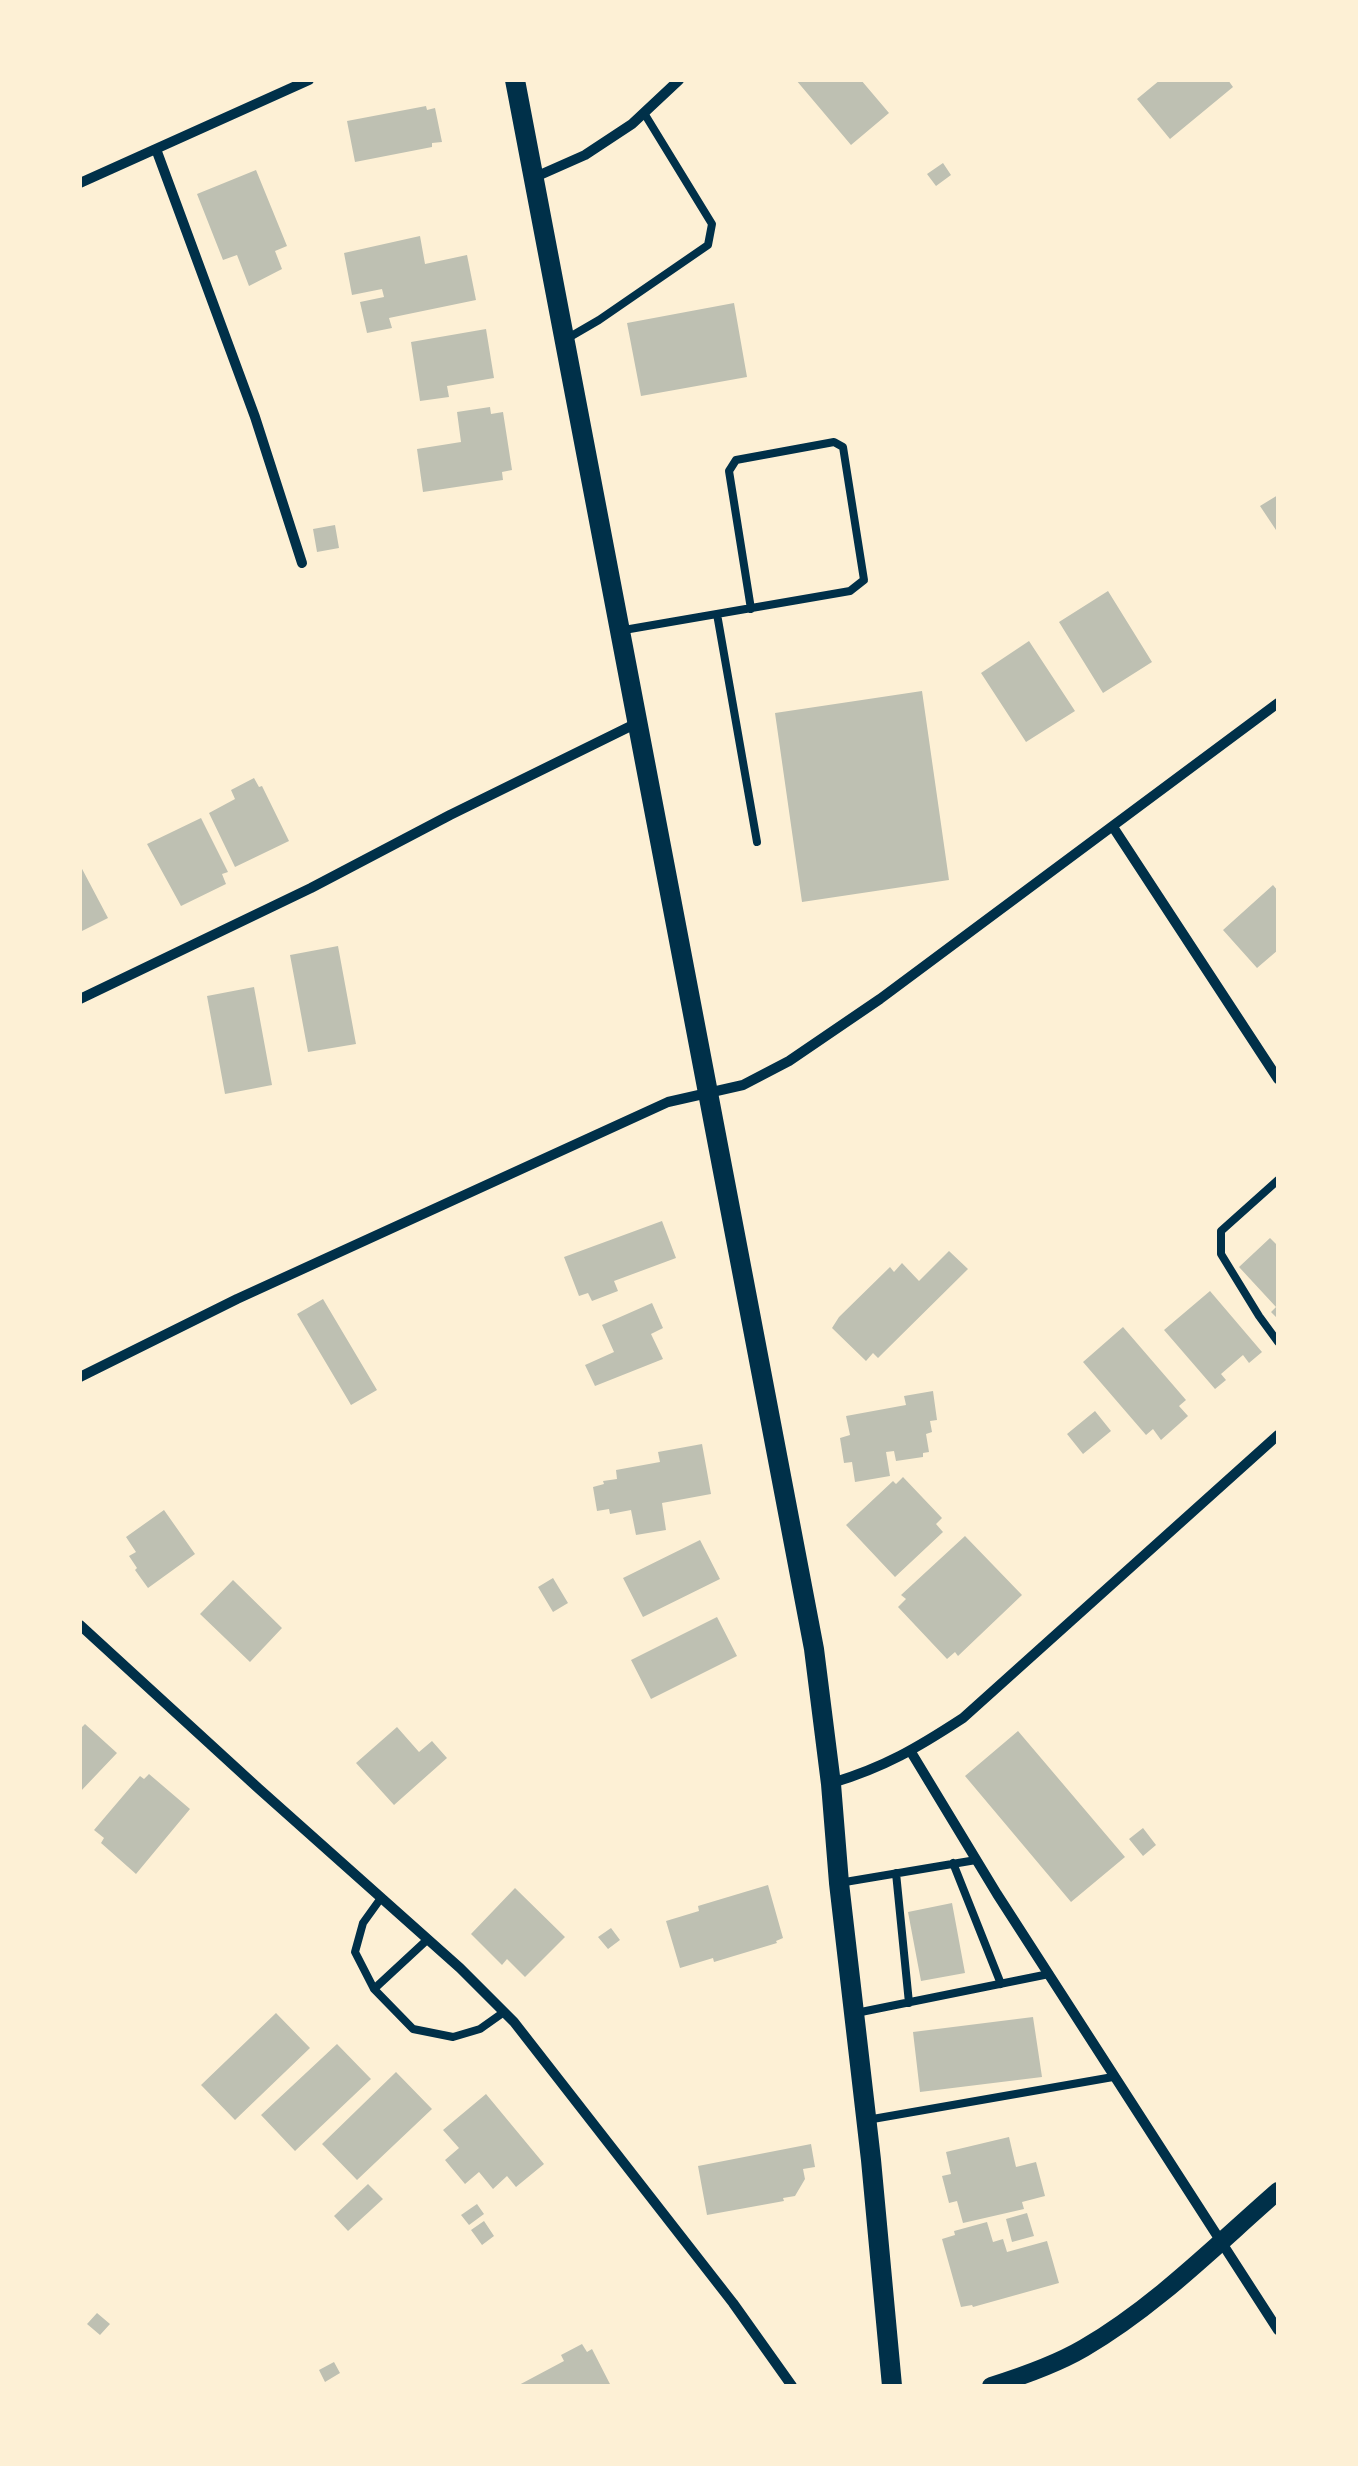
<!DOCTYPE html>
<html>
<head>
<meta charset="utf-8">
<style>
	body { margin:0 }
	#map { position:relative; width:1358px; height:2466px; overflow:hidden; background:#fdf0d5; font-family:"PT Sans",sans-serif }
	canvas { display:block }
	.frame { position:absolute; inset:0; border:82px solid #fdf0d5; pointer-events:none }
</style>
</head>
<body>
<div id="map">
<canvas width="1358" height="2466"></canvas>
<div class="frame"></div>
</div>
<script>
const ctx = document.querySelector('canvas').getContext('2d');
ctx.lineJoin = 'round';
function fillPath(path, color) {
  ctx.fillStyle = color;
  ctx.fill(path, 'evenodd');
}
function trace(path, color, width, dash) {
  ctx.strokeStyle = color;
  ctx.lineWidth = width;
  ctx.lineCap = dash ? 'butt' : 'round';
  ctx.setLineDash(dash || []);
  ctx.stroke(path);
}
const building = new Path2D(`
	M796 80H861L889 113 851 145Z
	M1160 80H1228L1233 87 1170 139 1137 99Z
	M426 106 427 110 435 108 442 142 432 143V147L355 162 347 121Z
	M943 163 951 175 936 186 927 174Z
	M256 170 287 246 275 251 282 269 249 286 237 255 223 260 197 194Z
	M420 236 425 264 467 255 476 300 389 318 392 328 367 333 360 302 384 297 382 289 352 295 344 253Z
	M734 303 747 377 641 396 627 323Z
	M486 329 494 378 447 386 449 397 420 401 411 342Z
	M490 407 491 414 503 412 512 470 502 472 503 480 423 492 417 449 461 442 457 412Z
	M1278 495V533L1260 506Z
	M335 525 339 548 317 552 313 529Z
	M1108 591 1152 662 1103 693 1059 622Z
	M1029 641 1075 711 1026 742 981 673Z
	M922 691 949 880 802 902 775 713Z
	M254 778 259 787 262 786 289 841 235 867 209 813 235 799 231 790Z
	M201 818 228 872 222 874 226 884 181 906 147 844Z
	M80 865 108 918 80 932Z
	M1273 885 1278 891V950L1257 968 1223 930Z
	M338 946 356 1044 308 1052 290 955Z
	M254 987 272 1085 225 1094 207 996Z
	M662 1221 676 1258 614 1281 618 1291 592 1301 588 1293 579 1296 564 1257Z
	M1270 1238 1278 1246V1319L1271 1312 1276 1307 1239 1267Z
	M949 1251 968 1269 878 1358 873 1353 866 1361 832 1328 839 1317 890 1267 894 1272 902 1263 919 1281Z
	M1210 1291 1262 1352 1249 1363 1243 1355 1221 1374 1226 1380 1215 1389 1164 1330Z
	M323 1299 377 1390 351 1405 297 1314Z
	M652 1303 663 1328 651 1334 663 1359 595 1386 585 1365 614 1352 602 1325Z
	M1123 1327 1186 1400 1179 1406 1188 1416 1161 1440 1153 1429 1146 1435 1083 1362Z
	M933 1391 937 1420 930 1421 932 1432 926 1434 929 1452 923 1453V1457L896 1461 894 1451 886 1452 890 1476 855 1482 852 1462 844 1463 840 1438 850 1435 846 1416 906 1405 904 1396Z
	M1095 1411 1111 1431 1083 1454 1067 1434Z
	M702 1444 711 1494 662 1503 666 1530 636 1535 631 1510 610 1514 609 1509 597 1511 593 1487 604 1484 603 1481 617 1479 616 1470 660 1462 658 1452Z
	M903 1477 942 1518 936 1524 943 1532 895 1577 846 1525 893 1481 896 1484Z
	M164 1510 195 1554 148 1588 135 1570 137 1568 129 1556 136 1552 126 1537Z
	M965 1536 1022 1595 958 1656 955 1652 947 1659 898 1607 906 1599 901 1595Z
	M700 1540 720 1579 643 1617 623 1578Z
	M553 1578 568 1603 553 1612 538 1587Z
	M233 1580 282 1628 250 1662 200 1614Z
	M717 1617 737 1656 651 1699 631 1660Z
	M85 1724 117 1753 80 1792V1729Z
	M397 1727 419 1752 432 1741 447 1758 394 1805 356 1763Z
	M1018 1731 1125 1857 1071 1902 965 1776Z
	M149 1774 190 1809 136 1874 101 1843 104 1838 94 1830 140 1776 144 1779Z
	M1143 1828 1156 1845 1143 1856 1129 1839Z
	M768 1885 783 1938 776 1941 777 1943 714 1962 713 1958 680 1968 666 1921 699 1911 698 1906Z
	M515 1888 565 1937 525 1977 507 1959 502 1965 471 1934Z
	M952 1903 965 1973 921 1981 908 1912Z
	M611 1928 620 1940 608 1949 598 1937Z
	M276 2013 310 2048 235 2120 201 2085Z
	M1033 2017 1042 2077 920 2092 913 2032Z
	M337 2044 371 2079 295 2151 261 2115Z
	M396 2072 432 2109 357 2180 322 2144Z
	M486 2094 544 2164 516 2187 507 2176 493 2189 479 2172 465 2184 445 2160 459 2148 443 2130Z
	M1009 2137 1016 2167 1036 2162 1045 2196 1022 2202 1024 2209 963 2223 957 2201 949 2203 942 2176 951 2174 946 2152Z
	M811 2144 815 2167 803 2169 805 2179 795 2196 783 2198 784 2201 707 2215 698 2166Z
	M368 2184 383 2199 348 2231 334 2216Z
	M477 2204 484 2214 469 2225 461 2215Z
	M1027 2213 1034 2236 1012 2242 1006 2219Z
	M484 2221 494 2236 482 2245 471 2230Z
	M987 2222 993 2242 1003 2239 1007 2252 1047 2241 1059 2283 973 2307 972 2305 961 2307 942 2239 955 2235 954 2231Z
	M97 2313 110 2324 100 2335 87 2324Z
	M582 2344 587 2352 592 2349 611 2386H517L564 2361 561 2355Z
	M334 2362 340 2373 325 2382 319 2370Z`);
const service = new Path2D(`
	M568 338 599 320 708 245 712 224 644 113
	M717 614 757 842
	M624 630 850 591 864 580 843 447 834 442 736 460 729 471 751 609
	M1278 1180 1221 1231V1254L1259 1316 1278 1342
	M953 1863 1001 1984
	M896 1873 909 2003
	M839 1883 976 1860
	M381 1898 363 1923 355 1952 374 1989 413 2029 453 2037 480 2029 504 2012
	M374 1989 428 1939
	M856 2013 1049 1974
	M867 2120 1113 2077`);
const minor = new Path2D(`
	M156 149 255 417 302 563
	M533 178 585 155 632 124 679 80
	M80 183 309 80
	M1113 827 1278 1079
	M80 999 311 888 450 815 637 723
	M80 1377 237 1299 668 1102 743 1085 789 1061 880 999 1278 703
	M80 1625 258 1788 460 1968 514 2022 733 2303 792 2386
	M911 1752 997 1894 1278 2330
	M832 1783C885 1767 917 1748 963 1718L1278 1435`);
const tertiary = new Path2D(`
	M991 2386C1023 2376 1055 2365 1084 2348 1156 2306 1216 2245 1278 2191`);
const secondary = new Path2D(`
	M515 80 814 1649 831 1784 839 1883 871 2160 892 2386`);
fillPath(building, '#bec0b2');
trace(service, '#003049', 8);
trace(minor, '#003049', 10);
trace(tertiary, '#003049', 18);
trace(secondary, '#003049', 20);
</script>
</body>
</html>
